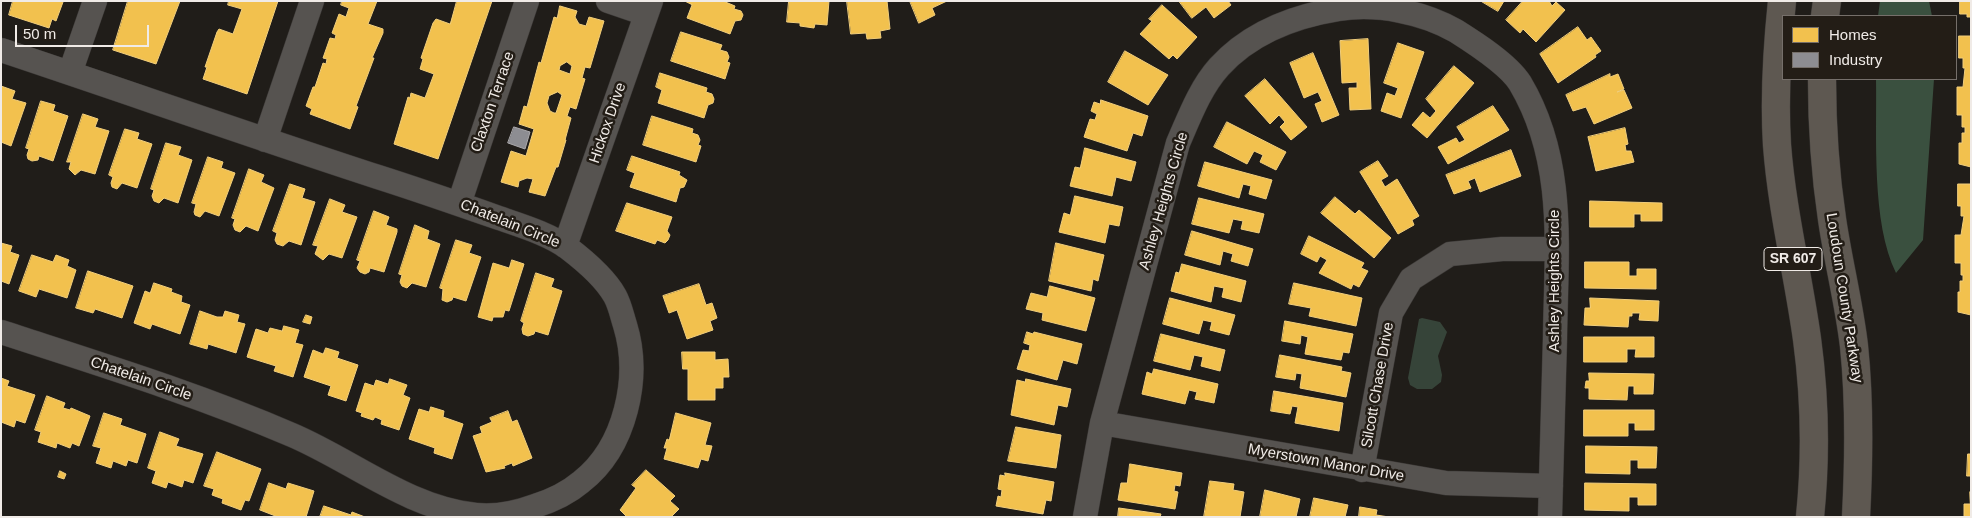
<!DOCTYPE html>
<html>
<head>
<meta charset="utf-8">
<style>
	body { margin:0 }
	#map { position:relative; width:1972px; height:518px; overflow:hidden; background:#201d19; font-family:Helvetica,sans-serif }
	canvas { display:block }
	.frame { position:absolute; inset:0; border:2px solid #f0ebe7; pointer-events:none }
	.legend { position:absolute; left:1782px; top:15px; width:175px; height:65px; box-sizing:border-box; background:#231d16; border:1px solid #756f6a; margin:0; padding:6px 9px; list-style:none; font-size:15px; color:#f0ebe7 }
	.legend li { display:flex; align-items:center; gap:10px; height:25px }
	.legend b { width:25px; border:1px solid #756f6a }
	.scale { position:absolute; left:15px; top:25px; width:134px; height:22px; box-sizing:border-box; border:2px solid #f0ebe7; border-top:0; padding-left:6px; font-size:15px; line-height:18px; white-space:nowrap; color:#f0ebe7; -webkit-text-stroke:4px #231d16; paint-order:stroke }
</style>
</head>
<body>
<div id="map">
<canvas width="1972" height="518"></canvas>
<div class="frame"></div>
<ul class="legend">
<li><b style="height:14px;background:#f2c14e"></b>Homes</li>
<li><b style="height:14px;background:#8d8d92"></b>Industry</li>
</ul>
<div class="scale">50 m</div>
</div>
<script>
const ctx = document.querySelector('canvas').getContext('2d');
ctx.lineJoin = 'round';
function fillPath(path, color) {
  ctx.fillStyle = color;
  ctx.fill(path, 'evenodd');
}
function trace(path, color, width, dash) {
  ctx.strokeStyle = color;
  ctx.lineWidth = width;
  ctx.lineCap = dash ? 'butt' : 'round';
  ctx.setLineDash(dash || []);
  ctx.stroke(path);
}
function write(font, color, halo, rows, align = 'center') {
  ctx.font = font + ' Helvetica,sans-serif';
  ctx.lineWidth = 5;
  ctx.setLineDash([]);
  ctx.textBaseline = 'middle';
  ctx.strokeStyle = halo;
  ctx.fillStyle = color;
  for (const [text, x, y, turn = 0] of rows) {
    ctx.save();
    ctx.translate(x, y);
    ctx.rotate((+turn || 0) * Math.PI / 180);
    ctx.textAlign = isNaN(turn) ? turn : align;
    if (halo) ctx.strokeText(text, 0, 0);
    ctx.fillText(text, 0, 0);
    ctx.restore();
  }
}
const green = new Path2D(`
	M1422 318 1440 322 1447 332 1438 356 1442 375 1441 382 1432 389H1417L1410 385 1408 378 1419 319Z`);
const forest = new Path2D(`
	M1880 1H1929L1932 16H1878Z
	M1876 79H1934L1923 240 1896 273C1871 222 1877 136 1876 79Z`);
const homes = new Path2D(`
	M13 1H62L63 2 56 21 52 19 49 28 9 15Z
	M128 1H180L156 64 113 50Z
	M229 1H278L247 94 203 79 207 67H205L217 32 219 29 233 34 242 9 228 5Z
	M342 1H377L368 24 383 29V33L372 58H374L356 106 358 107 350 129 310 114 312 109 306 106 313 87H315L323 63 326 64 327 59 323 58 330 38 335 39 336 35 332 33 339 14 346 17 349 8 341 5Z
	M457 1H492L438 159 394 144 408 97 410 98 411 93 425 98 434 74 420 69 423 59 421 58 433 23 436 19 450 24Z
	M685 1H723L735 6 734 9 741 11 743 15 741 20 735 21 730 34 687 18 692 5Z
	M789 1H829L827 25 815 24 814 28 800 26V23L787 22Z
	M847 1H887L890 29 880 31 881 38 867 39 866 33 851 34Z
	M910 1H947L932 8 935 15 919 23Z
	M1179 1H1228L1231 5 1214 18 1206 7 1192 18Z
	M1481 1H1504L1498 11Z
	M1523 1H1549L1552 6 1556 2 1565 10 1536 42 1523 29 1520 33 1506 20Z
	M1960 1H1971V17H1967V14H1960Z
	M1162 5 1197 37 1177 59 1173 55 1169 59 1140 34 1152 21 1149 19Z
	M560 6 577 11 575 17 579 24 586 26 589 17 604 21 590 68 585 67 582 78 585 79 576 109 570 107 567 116 571 118 565 140H566L558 167H556L545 196 529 192 533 179 527 178 519 181 518 187 501 182 511 151 526 156 534 129 519 124 524 106 527 107 539 62 541 63 554 17 557 18ZM567 62 572 66 570 74 559 70 560 66ZM558 92 562 95 556 113H554L550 111 547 103 549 96Z
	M1578 27 1587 40 1591 37 1601 51 1595 55 1596 57 1558 83 1540 54Z
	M681 32 722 45 720 50 727 52 729 57 727 62 730 63 725 79 671 61Z
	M1959 36H1971V167L1959 164V143H1962V133H1965V127H1962V115H1957V87H1963L1965 68H1963V58H1959Z
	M1368 39 1371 109 1350 110 1349 88H1357V82L1342 83 1340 41Z
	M1398 43 1424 52 1401 118 1381 111 1387 93 1395 96 1398 88 1384 83Z
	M1125 51 1168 75 1148 105 1108 82Z
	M1313 53 1339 115 1322 122 1315 104 1322 101 1318 92 1304 98 1290 63Z
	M1454 66 1474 83 1427 138 1412 125 1423 112 1430 118 1436 111 1426 99Z
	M660 73 707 88 706 92 712 94 714 99 713 103 708 105 704 118 658 103 662 90 656 87Z
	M1610 74V77L1618 74 1624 89 1617 92 1624 90 1632 108 1594 124 1586 107 1573 111 1566 95Z
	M1265 79 1307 127 1291 140 1280 127 1285 122 1279 115 1270 124 1245 96Z
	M1 86 15 91 12 99 26 103 11 146 1 142Z
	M1101 100 1148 116 1142 136 1133 133 1127 151 1084 137 1090 119 1095 120 1097 114 1091 111 1094 102 1100 104Z
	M41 101 55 105 53 111 68 116 53 161 39 156 38 160 32 161 28 159 27 155 29 149 26 148Z
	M1493 106 1509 130 1448 164 1438 147 1456 138 1459 143 1465 140 1457 127Z
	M83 114 98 119 95 127 109 131 95 174 81 170 75 175 69 169 71 162H67Z
	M652 116 693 129 692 133 698 135 700 140 698 145 701 146 696 162 643 145Z
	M1227 122 1286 152 1276 170 1260 162 1263 155 1254 151 1247 164 1214 147Z
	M1625 128 1628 144 1625 145 1626 151H1631L1634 162 1596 171 1588 137Z
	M125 129 139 133 137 139 152 144 137 188 122 183 117 189 112 187 111 183 113 177 109 175Z
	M166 143 181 147 178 155 192 160 178 203 164 198 159 203 154 201 152 196 154 190 151 189Z
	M1085 148 1136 162 1131 181 1116 177 1112 196 1070 186 1075 167 1080 168Z
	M1511 150 1521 176 1480 192 1475 178 1468 181 1471 188 1454 194 1446 175Z
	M632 156 680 172 679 175 687 180 684 187 680 188 676 202 630 187 635 173 627 170Z
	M208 157 223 162 221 168 235 173 219 216 205 211 200 217 195 215 194 212 196 204 192 203Z
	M1378 161 1388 176 1381 180 1385 187 1397 179 1419 216 1412 220 1414 225 1398 234 1360 172Z
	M1205 162 1272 180 1266 199 1249 194 1251 186 1243 184 1239 198 1198 186Z
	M249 169 264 175 261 182 274 188 258 231 246 226 240 232 235 230 233 225 235 219 232 218Z
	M290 184 305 189 302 198 315 202 301 245 289 241 283 246 277 244 275 240 277 233 273 231Z
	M1958 184H1971V315L1958 312V292H1960V281H1963V275H1961V263H1955V235H1961L1964 216H1961V206H1958Z
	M1075 196 1123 207 1119 226 1109 224 1105 243 1059 232 1064 213 1070 215Z
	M1335 197 1355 214 1359 210 1391 238 1374 258 1321 213Z
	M1199 198 1264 214 1259 233 1241 229 1243 221 1233 219 1229 233 1192 224Z
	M330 199 345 205 342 212 357 217 342 258 329 254 323 260 315 254 318 246 313 245Z
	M1590 201 1662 203V221H1641V214H1634V227H1590Z
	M627 203 672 217 667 231 670 235 668 240 665 243 657 240 655 244 616 231Z
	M374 211 389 217 386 225 397 229V232L384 272 370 268 369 272 365 274 360 272 357 268 360 261 357 260Z
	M415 225 429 231 427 239 440 244 426 287 412 283 407 288 402 286 400 282 402 275 399 274Z
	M1192 231 1253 249 1248 266 1231 261 1233 254 1223 251 1220 265 1185 255Z
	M1309 236 1364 263 1361 268 1368 271 1359 287 1353 284 1351 289 1319 273 1327 260 1320 256 1317 262 1301 254Z
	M456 240 472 245 469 253 481 257 466 301 453 297 452 300 447 302 442 300 443 289 440 288Z
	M1 243 12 246 10 252 19 255 9 284 1 281Z
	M1056 243 1104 255 1098 281 1093 279 1091 291 1049 281Z
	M32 255 53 262 56 255 69 260 67 266 76 270 67 298 39 289 36 297 19 291Z
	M512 260 524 264 509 311 505 310 503 317H493L492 321 478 317 493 263 509 268Z
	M1585 262H1629V276H1637V269H1656V289L1585 288Z
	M1182 264 1246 281 1241 302 1222 297 1224 288 1214 286 1211 302 1171 291 1176 272 1179 273Z
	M88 271 133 286 122 318 95 309 93 313 76 308Z
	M536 273 554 279 551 287 562 291 548 335 535 331 534 334 528 336 523 334 522 329 524 323 521 321Z
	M154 283 172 289 171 292 182 296 181 302 190 305 180 334 152 324 150 329 134 323 145 291 150 293Z
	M1294 283 1362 298 1356 326 1309 316 1311 308 1289 304Z
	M699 284 706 305 712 303 717 318 710 321 713 330 687 339 677 310 669 313 663 296Z
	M1050 286 1095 298 1086 331 1042 320 1043 313 1026 309 1031 293 1047 297Z
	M1170 298 1235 315 1229 335 1210 330 1212 322 1203 320 1199 334 1163 324Z
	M1590 298 1659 301 1658 321 1639 320 1640 313H1632V316H1629L1628 327 1584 325 1585 308H1590Z
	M200 311 217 317H223L225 311 239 315 237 322 245 324 236 353 208 344 207 349 190 344Z
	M306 315 312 317 310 324 303 322Z
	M1285 321 1353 334 1349 353 1343 352 1341 360 1305 354 1308 337 1301 335 1300 344 1282 341Z
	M284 326 299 330 295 343 303 345 293 377 274 371 276 366 247 357 256 329 268 333 270 328 282 331Z
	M1027 332 1033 334 1034 332 1082 344 1077 364 1063 360 1057 380 1017 369 1023 350 1029 351 1030 345 1024 343Z
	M1161 334 1225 350 1220 371 1201 366 1203 357 1194 355 1190 370 1154 361Z
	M1584 337H1654V357H1635L1636 349H1627V362H1584Z
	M326 348 339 352 337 358 358 365 346 401 328 395 331 386 304 377 313 350 323 354Z
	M682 352H715V360L728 359 729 377H723V388H715V400H688V369H683Z
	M1280 355 1342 367 1341 371 1351 373 1346 397 1300 388 1302 374 1296 373 1295 380 1276 377Z
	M1154 369 1218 384 1214 403 1195 399 1197 392 1189 390 1185 404 1142 394 1147 372 1152 374Z
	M1589 373 1654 374 1653 394H1634V386H1628L1627 400 1589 399V388H1585L1586 381H1589Z
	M1 378 9 381 7 386 35 395 25 423 16 420 14 427 1 422Z
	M390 379 407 385 403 395 410 398 399 430 381 424 382 420 375 417 373 420 361 416 362 413 356 411 365 383 374 386 376 380 388 384Z
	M1026 379 1071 389 1067 407 1058 405 1054 425 1011 415 1017 380 1025 382Z
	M1274 391 1343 403 1339 431 1295 423 1298 407 1292 406 1290 414 1271 411Z
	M47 396 65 403 63 408 70 410 71 408 90 416 79 446 72 443 70 448 57 443 56 448 38 442 41 432 35 430Z
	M431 407 444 411 443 417 463 424 452 459 434 453 435 448 409 439 419 409 429 412Z
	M1584 410H1654V430H1635V423H1628V436H1584Z
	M508 411 512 422 517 420 532 458 513 466 512 463 504 466 505 468 486 472 473 436 482 433 480 427 492 422 490 418Z
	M104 413 122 419 120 425 146 434 137 463 128 460 126 466 113 461 111 468 96 463 101 448 93 446Z
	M676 413 711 423 705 445 712 446 708 461 701 459 698 468 664 459 667 448H664L667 439 669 440Z
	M1016 427 1061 435 1056 468 1008 461Z
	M160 432 179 439 176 446 203 454 193 483 184 480 182 487 168 482 166 488 152 483 156 471 148 468Z
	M1586 446 1657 447 1656 468H1638V460H1630V474L1586 473Z
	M217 452 261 469 249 501 245 500 241 510 222 503 223 499 212 495 214 489 204 486Z
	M1968 454H1971V485V476H1967Z
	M1130 464 1182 473 1180 486 1175 485 1174 491 1178 492 1175 509 1118 500 1121 483H1127Z
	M646 470 675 496 670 501 679 509 671 517H627L620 510 636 488 632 485Z
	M60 471 66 474 64 479 58 477Z
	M1005 473 1054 482 1051 501 1046 500 1043 514 996 506 998 496 1001 497 1002 490 998 489 1000 475 1005 476Z
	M1210 481 1234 484 1233 490 1244 492 1240 517H1204Z
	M269 483 286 489 288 483 314 491 306 517H278L260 510Z
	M1585 483 1656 484V505H1638V497H1629V511L1585 510Z
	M1265 490 1300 499 1296 517H1260Z
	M1970 492 1971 517H1964V504H1970Z
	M1314 498 1348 505 1345 517H1310Z
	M324 506 351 515 352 512 365 517H320Z
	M1360 507 1377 510 1376 515 1389 517H1359Z
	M1119 508 1161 514 1160 517H1118Z`);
const industry = new Path2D(`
	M514 127 530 132 525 149 508 143Z`);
const minor = new Path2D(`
	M608 1 646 14
	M1 50C127 92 252 136 378 177 419 190 459 204 499 218 522 226 549 234 568 248 585 261 605 278 615 296 620 305 622 316 625 325 641 377 626 447 581 482 568 493 551 501 535 506 516 513 496 517 476 515 408 508 353 461 292 435 197 394 99 364 1 332
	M70 73 95 1
	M265 140 312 1
	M459 204 527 1
	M565 246 651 1
	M1102 423 1446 483 1551 486
	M1362 470 1391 313 1411 279 1450 254 1502 249H1556
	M1085 517 1102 423 1178 143C1189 118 1200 88 1219 67 1250 33 1295 16 1339 9 1377 3 1423 12 1456 31 1475 43 1508 64 1520 83 1567 162 1556 251 1555 338 1553 398 1552 457 1550 517`);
const major = new Path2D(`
	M1782 1C1777 49 1774 97 1777 145 1782 211 1798 274 1807 339 1815 398 1816 458 1810 517
	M1825 16 1827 1
	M1822 79C1822 126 1825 172 1832 219 1838 261 1849 303 1854 346 1860 403 1859 459 1856 517`);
const shields = [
	[1793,259,58]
];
const shieldNames = [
	["SR 607",1793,259]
];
const streetNames = [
	["Claxton Terrace",493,102,-71],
	["Hickox Drive",608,123,-71],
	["Ashley Heights Circle",1164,201,-74],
	["Chatelain Circle",510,224,22],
	["Ashley Heights Circle",1555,281,-90],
	["Loudoun County Parkway",1844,298,81],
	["Chatelain Circle",141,379,19],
	["Silcott Chase Drive",1378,385,-80],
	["Myerstown Manor Drive",1326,463,10]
];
fillPath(green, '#364439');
fillPath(forest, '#3a503f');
fillPath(homes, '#f2c14e');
trace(homes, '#f1ce7c', 1);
fillPath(industry, '#8d8d92');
trace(industry, '#aba9ac', 1);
trace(minor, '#3b3836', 25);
trace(major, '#3b3836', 29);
trace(minor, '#565350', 24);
trace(major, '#5e5851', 28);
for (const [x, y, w] of shields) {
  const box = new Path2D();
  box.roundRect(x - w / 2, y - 11.5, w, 23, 4);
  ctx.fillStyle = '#231d16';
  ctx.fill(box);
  trace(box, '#f0ebe7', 1);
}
write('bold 14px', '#f0ebe7', null, shieldNames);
write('15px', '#f0ebe7', '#231d16', streetNames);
</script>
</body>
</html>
